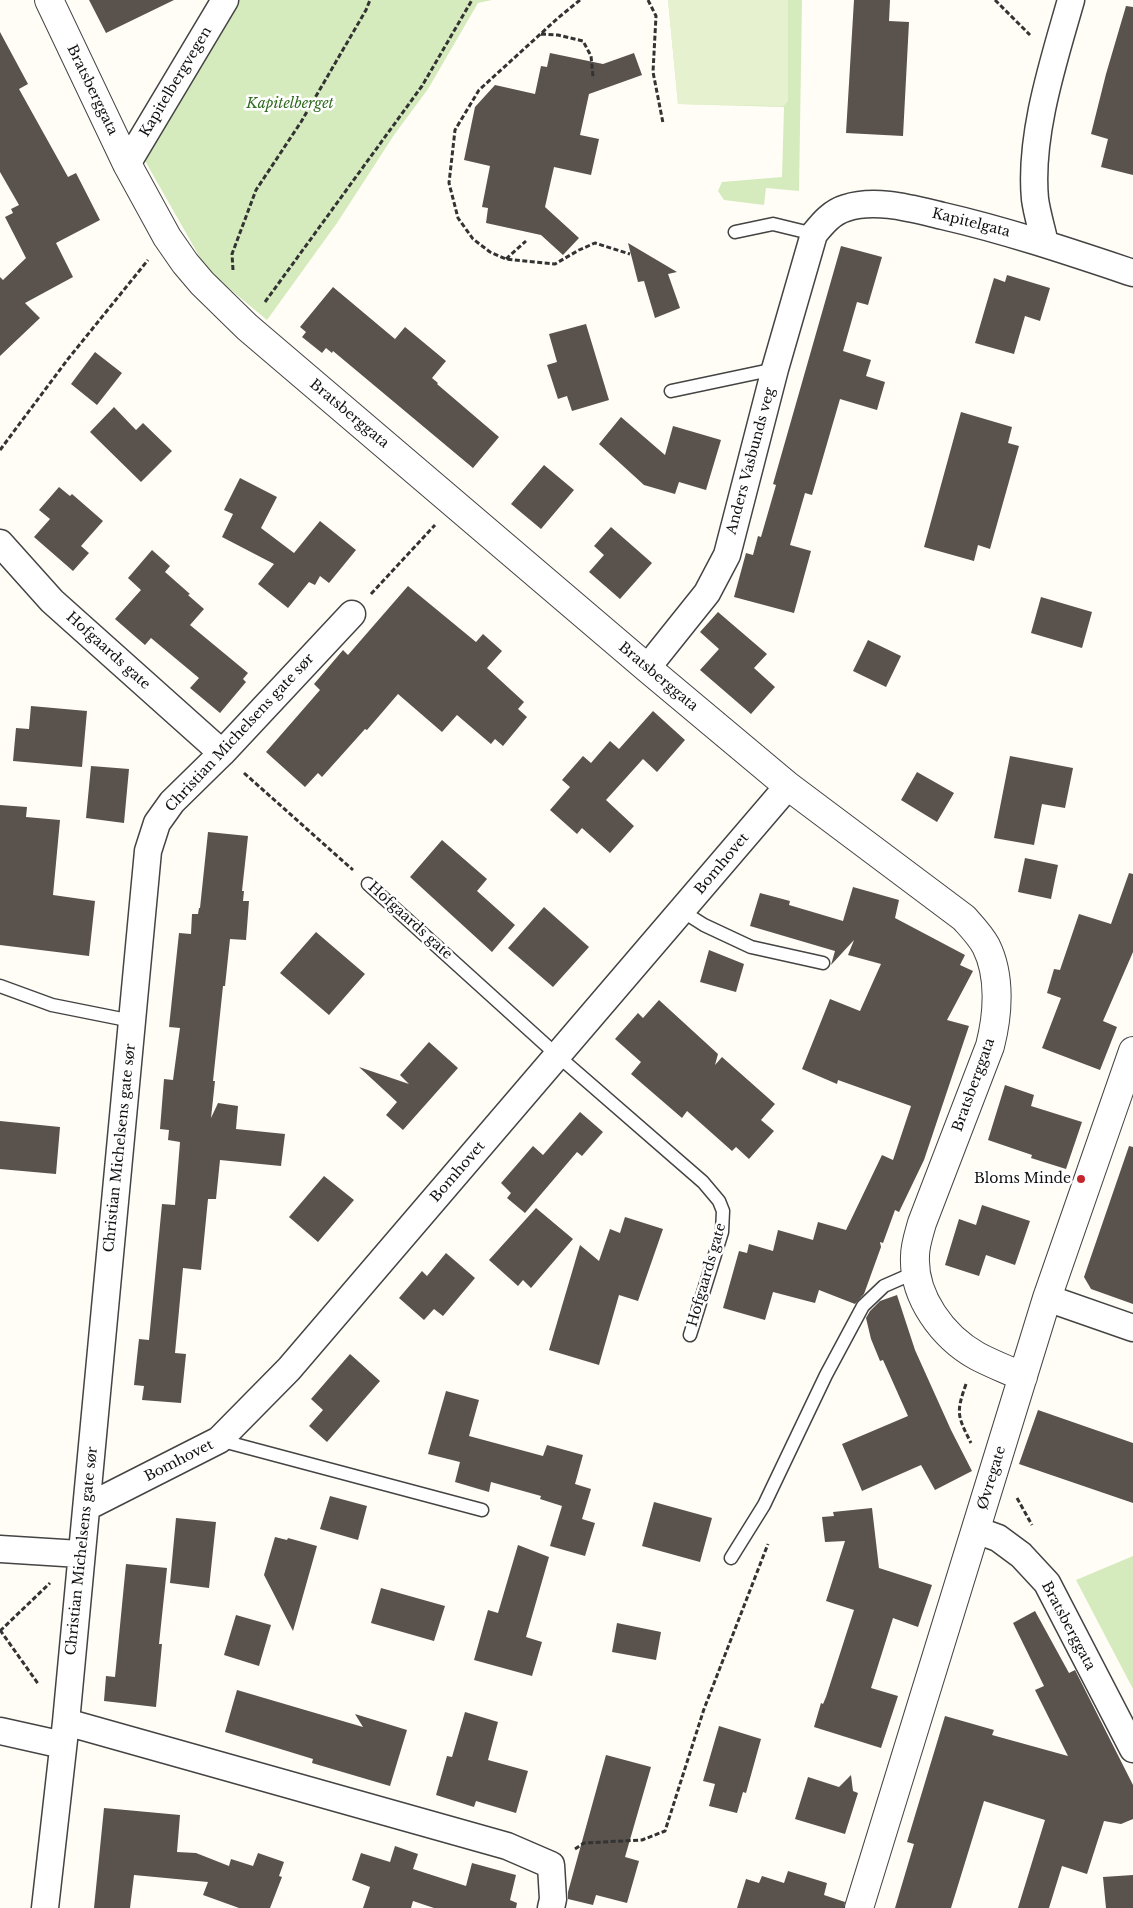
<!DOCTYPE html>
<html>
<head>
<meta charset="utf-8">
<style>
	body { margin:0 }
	canvas { display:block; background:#fffdf5 }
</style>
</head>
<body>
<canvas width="1133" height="1908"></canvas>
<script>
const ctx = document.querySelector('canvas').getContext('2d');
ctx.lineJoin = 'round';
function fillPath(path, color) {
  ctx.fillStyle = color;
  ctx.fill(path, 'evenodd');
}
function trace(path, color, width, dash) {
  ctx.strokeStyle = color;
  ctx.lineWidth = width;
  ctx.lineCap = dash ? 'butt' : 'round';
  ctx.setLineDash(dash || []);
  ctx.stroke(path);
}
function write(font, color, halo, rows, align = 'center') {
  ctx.font = font + ' "Libre Baskerville",serif';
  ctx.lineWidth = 5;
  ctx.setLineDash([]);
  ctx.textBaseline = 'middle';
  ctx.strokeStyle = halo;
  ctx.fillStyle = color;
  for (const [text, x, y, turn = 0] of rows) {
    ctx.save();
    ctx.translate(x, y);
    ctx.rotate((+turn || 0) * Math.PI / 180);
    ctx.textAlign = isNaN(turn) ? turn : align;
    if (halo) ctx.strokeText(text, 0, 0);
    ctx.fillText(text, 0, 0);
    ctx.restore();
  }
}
const green = new Path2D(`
	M233 0H492L478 3 428 89 394 135 337 223 267 320 207 270 140 152Z
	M668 0H802L799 191 766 188 764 205 724 200 718 191 722 182 782 177 784 107 678 104Z
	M1133 1556V1689L1076 1580Z`);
const pitch = new Path2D(`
	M668 0H788V101L784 106 678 104Z`);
const building = new Path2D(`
	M89 0H174L106 33Z
	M854 0H890L889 21 909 22 903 136 846 133Z
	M1126 6 1133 7V175L1101 167 1108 139 1091 134 1106 74Z
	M0 32 28 84 19 89 68 177 76 173 100 220 56 243 73 277 25 303 40 318 0 356V277L3 280 26 258 5 217 13 213 11 209 19 205 0 172Z
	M550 53 603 64 634 53 642 75 589 94 580 135 599 139 591 175 554 167 545 207 579 238 563 255 541 235 486 223 488 208 482 207 490 166 464 160 475 107 495 85 535 94 541 66 547 67Z
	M628 243 677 272 668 274 680 308 655 318 644 281 638 282Z
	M841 246 882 257 868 305 857 302 843 351 871 360 866 376 885 382 877 410 840 399 812 495 805 493 790 545 811 551 794 613 734 597 746 553 753 555 758 536 761 537 776 485 773 484Z
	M1007 275 1050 288 1040 321 1025 316 1014 354 975 343 994 278 1005 282Z
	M333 287 395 339 405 327 446 361 432 378 438 383 437 384 499 437 473 468 333 351 332 353 326 348 322 353 302 337 306 332 300 327Z
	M586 324 609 400 572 411 567 396 558 399 547 365 557 362 549 334Z
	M95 352 122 373 97 405 71 384Z
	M114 407 136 430 143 423 172 451 141 482 90 432Z
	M961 412 1012 427 1008 443 1019 446 990 549 978 545 974 561 924 547Z
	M621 417 665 455 673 426 721 440 706 490 679 482 675 494 644 485 599 444Z
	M544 465 574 490 541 529 511 504Z
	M240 478 277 497 261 528 294 553 320 521 356 550 329 583 320 576 315 585 309 582 288 608 258 584 274 564 222 537 233 514 224 510Z
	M59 487 70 496 72 494 103 521 81 546 89 553 73 571 34 537 50 519 39 510Z
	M611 527 652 563 620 599 589 572 604 555 594 546Z
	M152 550 170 566 165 572 190 594 188 595 204 609 190 625 248 673 243 679 246 682 220 713 190 688 199 678 151 638 145 645 115 619 141 590 128 578Z
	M408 586 476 642 483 634 502 651 487 668 524 702 518 709 527 717 503 746 495 739 491 744 457 715 442 732 398 694 367 730 365 729 322 777 318 773 305 787 266 752 320 690 314 684 343 650 348 655Z
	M1041 597 1092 612 1082 648 1031 633Z
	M718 612 767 654 754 668 775 687 751 714 700 670 719 649 700 632Z
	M868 640 901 656 886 687 853 671Z
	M31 706 87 711 82 767 13 761 16 728 29 729Z
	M653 711 685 740 657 772 643 759 606 800 634 826 610 853 582 828 577 834 550 810 570 787 562 780 583 756 591 763 610 741 619 749Z
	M1010 756 1073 768 1065 808 1042 804 1034 845 994 838Z
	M91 766 129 769 124 823 86 818Z
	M917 772 954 793 937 822 901 800Z
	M0 805 27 807 26 817 60 820 53 895 95 901 89 956 0 945Z
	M208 832 248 836 242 891H244L243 901H249L246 940 230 939 225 986H223L213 1081H215L211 1118 218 1103 238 1106 236 1129 285 1134 281 1166 220 1160 216 1199H208L201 1270 183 1268 175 1353 186 1354 181 1403 142 1400 144 1386 134 1385 139 1339 149 1340 162 1204 175 1205 180 1142 168 1140 169 1130 160 1129 164 1079 173 1080 180 1028 169 1027 179 933 191 934 192 914H198L199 908H200Z
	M442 840 487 879 477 891 515 925 492 952 410 877Z
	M1025 858 1058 865 1051 899 1018 892Z
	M1129 873 1133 874V952L1103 1021 1117 1027 1100 1070 1042 1048 1061 998 1047 993 1054 969 1060 970 1079 914 1111 924Z
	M853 887 899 900 895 918 965 955 960 965 973 971 947 1020 969 1026 924 1160 899 1212 895 1210 883 1243 880 1242 881 1247 864 1294 855 1304 819 1290 815 1303 773 1292 765 1320 723 1308 739 1251 747 1253 749 1244 773 1251 778 1230 813 1240 818 1222 846 1230 882 1155 893 1160 911 1106 838 1080 837 1084 802 1069 830 999 860 1011 881 964 848 955 854 940 831 965 835 951 750 926 760 893 790 901 789 905 843 921Z
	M544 907 589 947 553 987 508 948Z
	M316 932 365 974 329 1015 280 973Z
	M709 950 744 964 736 992 700 982Z
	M659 1000 718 1054 715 1065 722 1057 775 1104 761 1120 774 1131 749 1159 736 1147 732 1151 687 1111 682 1118 631 1074 641 1062 615 1039 638 1013 643 1018Z
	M429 1042 458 1068 403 1130 386 1115 397 1102 359 1067 409 1084 400 1075Z
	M1005 1085 1034 1095 1031 1106 1082 1122 1066 1169 1031 1158 1032 1155 988 1140Z
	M580 1112 603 1132 582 1156 577 1152 525 1213 507 1198 511 1193 501 1183 533 1146 543 1155Z
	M0 1121 60 1127 56 1174 0 1169Z
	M1129 1146 1133 1147V1304L1091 1289 1084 1277Z
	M324 1176 354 1200 318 1242 289 1217Z
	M982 1205 1030 1221 1015 1265 986 1255 979 1276 945 1265 959 1219 976 1225Z
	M536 1208 573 1239 531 1288 523 1280 518 1286 489 1260Z
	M625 1217 663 1229 638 1301 619 1295 599 1365 549 1350 580 1245 599 1261 610 1229 620 1233Z
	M446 1253 475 1278 443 1316 434 1309 424 1320 399 1298 422 1271 427 1276Z
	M897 1295 915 1350 951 1430 972 1471 935 1490 921 1465 862 1491 842 1444 908 1416 883 1360 880 1361 871 1339 866 1318 870 1311 880 1301Z
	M350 1354 380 1381 327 1442 309 1426 323 1410 311 1399Z
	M446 1391 479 1400 469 1436 543 1456 547 1445 583 1455 575 1484 591 1489 582 1519 595 1523 585 1556 550 1546 562 1506 540 1499 541 1496 491 1482 489 1492 455 1482 460 1462 428 1454Z
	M1038 1410 1133 1443V1503L1019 1464Z
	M330 1496 367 1506 358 1540 320 1529Z
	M654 1502 712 1518 700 1562 642 1546Z
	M872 1508 879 1568 932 1585 918 1627 893 1618 871 1688 898 1696 881 1748 814 1727 821 1703 823 1704 826 1697 854 1610 826 1601 845 1541 825 1542 822 1517 834 1516 833 1512Z
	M176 1518 216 1522 209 1588 170 1583Z
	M275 1537 287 1540 288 1538 317 1546 293 1631 264 1575Z
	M518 1545 549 1557 526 1637 542 1642 532 1676 474 1660 488 1610 498 1613Z
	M126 1564 167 1568 159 1644H162L156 1707 104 1701 106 1676 115 1677Z
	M381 1588 445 1606 434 1641 371 1623Z
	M1035 1611 1069 1673 1075 1670 1133 1785V1819L1121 1824 1104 1821 1087 1874 1062 1866 1049 1908H1018L1045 1820 984 1801 951 1908H895L914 1844 907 1842 945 1716 994 1730 992 1735 1068 1756 1035 1690 1044 1686 1013 1623Z
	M236 1615 271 1625 259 1666 224 1655Z
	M617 1623 661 1632 656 1660 612 1652Z
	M237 1690 363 1727 355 1714 407 1730 390 1786 312 1763 313 1759 225 1732Z
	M465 1712 498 1722 488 1760 528 1771 516 1813 476 1801 474 1807 436 1795 447 1756 452 1757Z
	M719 1726 761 1739 746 1793 743 1792 737 1813 709 1806 715 1784 703 1781Z
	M606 1755 651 1767 625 1857 639 1861 627 1903 596 1895 593 1905 568 1899V1892Z
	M851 1775 853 1791 858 1793 845 1834 795 1819 808 1777 839 1787Z
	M104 1808 180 1815 177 1852 196 1853 229 1866 231 1859 253 1866 258 1853 284 1862 279 1876 282 1877 270 1908H239L203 1895 208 1882 134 1875 130 1908H94Z
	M395 1846 418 1854 413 1869 466 1886 472 1863 516 1875 510 1900 517 1903 516 1908H434L413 1901 411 1908H363L370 1887 352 1880 361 1853 390 1862Z
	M788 1871 827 1883 824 1895 845 1902 844 1908H737L746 1879 759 1883 762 1876 784 1883Z
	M1133 1875V1908H1106L1103 1877Z`);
const path = new Path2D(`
	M580 0 558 18 479 90 455 130 449 183 458 218 473 239 490 252 506 259 555 264 579 250 595 243 630 254
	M648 0 656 16 653 72 663 123
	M995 0 1030 35
	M541 34 558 35 583 41 591 56 593 77
	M506 259 526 241
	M233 270 232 254 256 190 301 122 366 10 370 0
	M265 302 422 86 472 0
	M0 450 68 359 148 260
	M371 594 435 525
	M244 773 353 870
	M966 1384C956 1413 957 1415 971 1443
	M1017 1498 1032 1525
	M0 1630 39 1685
	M0 1631 50 1583
	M575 1849 584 1843 642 1840 665 1831 704 1709 768 1544`);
const service = new Path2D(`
	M735 232 773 224 814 234
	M671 391 775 369
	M368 884 558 1056 703 1182 719 1201 723 1211 722 1232 690 1335
	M682 911 704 925 751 947 823 963
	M0 986 52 1005 132 1021
	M219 1440 482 1510
	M731 1558 764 1505 826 1375 863 1306 884 1286 916 1272`);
const minor = new Path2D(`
	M127 164 225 0
	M1045 244C1042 229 1037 214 1035 199 1029 135 1054 60 1071 0
	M0 543 52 601 222 753
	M647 668 707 593 727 555 775 369 814 234C823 223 832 212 846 208 876 198 913 209 943 216 1008 231 1070 252 1133 273
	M1047 1298 1133 1328
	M87 1507 219 1440 289 1369 788 786
	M976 1530 998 1538 1021 1555 1047 1583 1133 1749
	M0 1549 80 1554
	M66 1722 507 1846 551 1865 553 1899 551 1908
	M0 1731 63 1745
	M45 1908 66 1722 148 851 157 823 172 802 222 753 352 614`);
const tertiary = new Path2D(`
	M49 0 127 164 167 237 185 263 202 283 247 327 647 668 788 786 964 918C971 926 980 935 986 946 1001 976 998 1015 990 1046L922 1223C919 1234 915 1245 915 1256 913 1297 943 1337 977 1356 992 1364 1008 1370 1023 1377
	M859 1908 1047 1298 1133 1051`);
const markers = [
	[1081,1179,5,"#c4262e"]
];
const streetNames = [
	["Kapitelbergvegen",176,82,-59],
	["Bratsberggata",92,90,64],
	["Kapitelgata",971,223,14],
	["Bratsberggata",349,414,40],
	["Anders Vasbunds veg",751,461,-75],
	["Hofgaards gate",108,651,42],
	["Bratsberggata",658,677,40],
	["Christian Michelsens gate sør",240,733,-47],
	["Bomhovet",722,864,-50],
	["Hofgaards gate",410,921,42],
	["Bratsberggata",974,1085,-70],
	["Christian Michelsens gate sør",120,1148,-84],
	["Bomhovet",458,1172,-49],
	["Hofgaards gate",707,1275,-74],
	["Bomhovet",179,1461,-27],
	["Øvregate",992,1478,-73],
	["Christian Michelsens gate sør",82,1551,-84],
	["Bratsberggata",1068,1626,62]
];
const parkNames = [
	["Kapitelberget",290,104]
];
const poiNames = [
	["Bloms Minde",1071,1179]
];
fillPath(green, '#d5ebbd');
fillPath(pitch, '#e6f2cf');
fillPath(building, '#5a524d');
trace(service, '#444', 15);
trace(minor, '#444', 29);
trace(tertiary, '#444', 30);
trace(path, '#333', 3, [5, 2.5]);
trace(service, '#fff', 12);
trace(minor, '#fff', 26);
trace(tertiary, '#fff', 28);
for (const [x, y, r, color] of markers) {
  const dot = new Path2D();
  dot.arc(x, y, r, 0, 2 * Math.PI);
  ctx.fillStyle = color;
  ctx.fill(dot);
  trace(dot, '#fff', 2);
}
write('14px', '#111', '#fff', streetNames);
write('italic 14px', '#2f6b1f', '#fff', parkNames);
write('14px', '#111', '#fff', poiNames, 'right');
</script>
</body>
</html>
